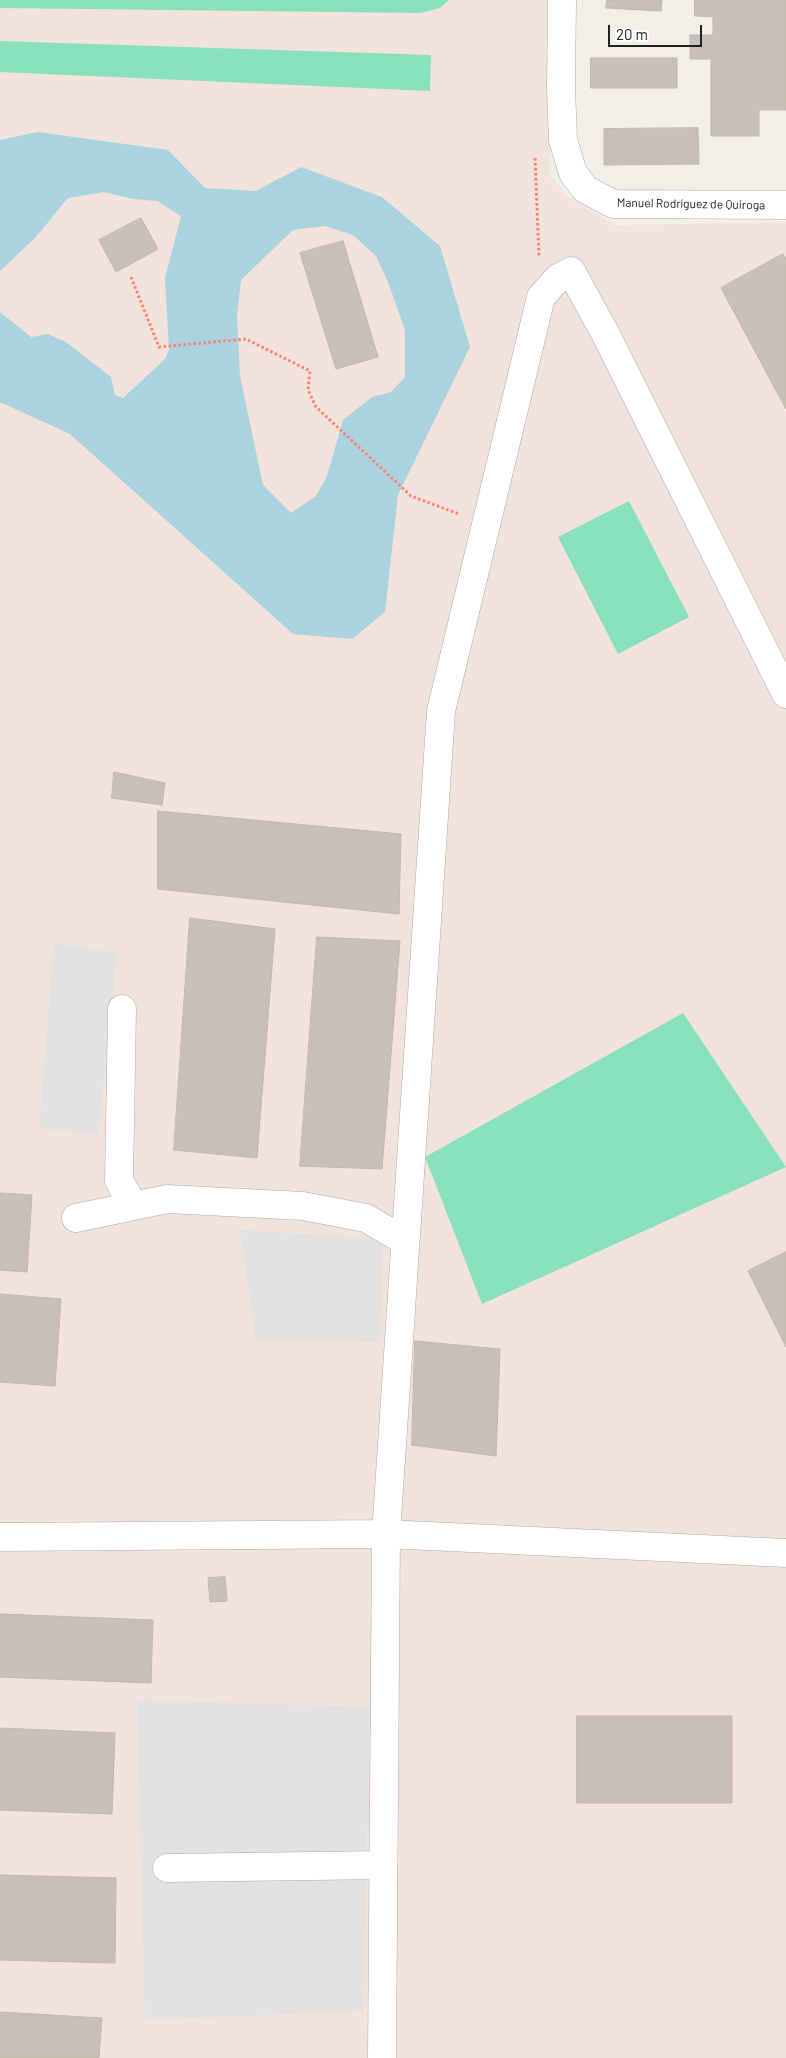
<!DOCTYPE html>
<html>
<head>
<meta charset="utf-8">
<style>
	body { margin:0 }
	#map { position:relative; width:786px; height:2058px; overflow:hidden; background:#f2efe9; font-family:Barlow,sans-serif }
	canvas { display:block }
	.scale { position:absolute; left:608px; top:25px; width:94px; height:22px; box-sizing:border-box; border:2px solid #222; border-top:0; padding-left:6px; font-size:15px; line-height:18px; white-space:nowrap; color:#222; -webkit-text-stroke:4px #fff; paint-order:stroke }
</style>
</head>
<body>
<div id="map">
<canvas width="786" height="2058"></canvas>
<div class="scale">20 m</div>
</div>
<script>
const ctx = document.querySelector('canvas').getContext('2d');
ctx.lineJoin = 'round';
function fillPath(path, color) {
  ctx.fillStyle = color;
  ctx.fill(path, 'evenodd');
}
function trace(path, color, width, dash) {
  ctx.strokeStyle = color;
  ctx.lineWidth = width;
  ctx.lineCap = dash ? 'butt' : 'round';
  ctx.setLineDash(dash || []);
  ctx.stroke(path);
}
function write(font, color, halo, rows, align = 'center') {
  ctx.font = font + ' Barlow,sans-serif';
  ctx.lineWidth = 5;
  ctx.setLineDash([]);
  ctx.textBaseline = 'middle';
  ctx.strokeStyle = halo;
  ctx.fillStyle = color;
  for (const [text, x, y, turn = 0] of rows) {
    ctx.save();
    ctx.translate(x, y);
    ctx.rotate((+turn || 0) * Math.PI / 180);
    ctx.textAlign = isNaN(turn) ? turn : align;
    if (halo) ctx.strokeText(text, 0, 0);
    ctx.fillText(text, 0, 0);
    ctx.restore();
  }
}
const military = new Path2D(`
	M0 0H550V175L567 196 615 225 786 222V2058H0Z`);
const pitch = new Path2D(`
	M0 0H449L440 8 420 13 0 8Z
	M0 41 431 55 430 91 0 72Z
	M629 501 689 617 618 654 558 537Z
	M683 1013 786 1167 482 1304 425 1157Z`);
const parking = new Path2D(`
	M54 943 117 953 98 1135 39 1128Z
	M240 1230 383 1239 380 1342 256 1340Z
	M137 1700 370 1707 363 2011 145 2020Z`);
const water = new Path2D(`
	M38 132 168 150 205 188 256 191 301 167 382 197 440 246 470 347 398 495 385 612 352 639 293 634 70 434 0 402V312L31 337 48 334 66 342 111 377 115 395 123 398 165 359 169 350 165 278 181 216 157 201 133 199 104 192 68 198 35 238 0 271V140ZM325 226 353 235 376 256 388 282 405 330V377L391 392 372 397 343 420 327 476 316 496 291 513 263 485 240 376 237 315 241 280 293 230Z`);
const building = new Path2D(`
	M607 0H662L661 11 606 8Z
	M695 0H786V110H759V136H711V59H690V35H713V17L695 16Z
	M591 58H677V88H591Z
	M698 128 699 164 604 165V129Z
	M141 218 158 249 116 272 99 240Z
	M343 241 378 357 336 369 300 253Z
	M783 254 786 259V409L721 288Z
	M114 772 165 783 162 805 112 798Z
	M158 811 401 834 399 914 158 889Z
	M190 918 275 929 257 1158 174 1150Z
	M317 937 400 941 382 1169 300 1166Z
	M0 1193 32 1195 27 1272 0 1270Z
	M786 1252V1347L748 1271Z
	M0 1294 61 1299 55 1386 0 1382Z
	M415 1341 500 1349 496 1456 412 1445Z
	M225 1577 227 1601 210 1602 208 1578Z
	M0 1614 153 1620 151 1683 0 1677Z
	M577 1716H732V1803H577Z
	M0 1728 115 1733 112 1814 0 1810Z
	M0 1875 116 1878 115 1963 0 1960Z
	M0 2012 102 2018 99 2058H0Z`);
const path = new Path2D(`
	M535 158 539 256
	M131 277 159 347 246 339 310 371 308 390 316 407 411 496 459 514`);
const minor = new Path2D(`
	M562 0 561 87 563 140 573 173 585 189 613 204 786 205
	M122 1009 119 1181 134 1206
	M76 1218 167 1199 303 1206 366 1218 405 1241
	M0 1537 386 1534 786 1553
	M167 1868 383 1865
	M382 2058 386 1534 441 711 541 297 558 278 571 271 605 333 786 694`);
const streetNames = [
	["Manuel Rodríguez de Quiroga",691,204,1]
];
fillPath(military, '#f3e3dd');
fillPath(pitch, '#88e0be');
fillPath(parking, '#e2e2e2');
fillPath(water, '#aad3df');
fillPath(building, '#c7bfb8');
trace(building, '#c4b6ab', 1);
trace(minor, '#a9a9a9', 29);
trace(path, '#fa8072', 3, [2.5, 2.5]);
trace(minor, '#fff', 28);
write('12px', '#222', '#fff', streetNames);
</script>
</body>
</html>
